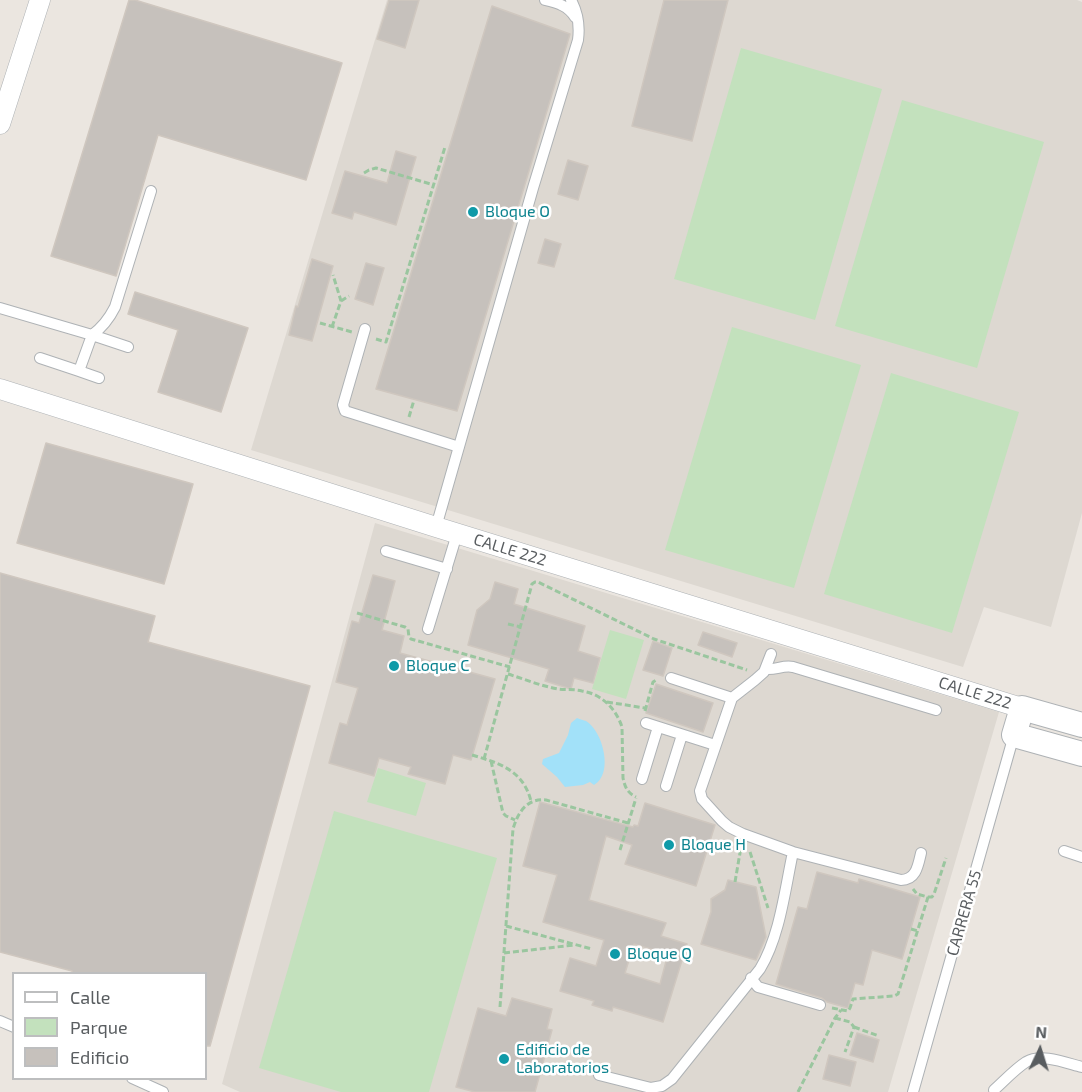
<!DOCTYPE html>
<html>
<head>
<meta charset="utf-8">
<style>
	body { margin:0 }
	#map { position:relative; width:1082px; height:1092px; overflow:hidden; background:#ebe6e0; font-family:"Exo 2",sans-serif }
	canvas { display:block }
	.legend { position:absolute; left:12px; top:972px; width:195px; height:108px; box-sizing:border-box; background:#fff; border:2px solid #bdbebf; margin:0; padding:8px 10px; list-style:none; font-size:18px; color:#595d60 }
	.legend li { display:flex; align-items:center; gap:12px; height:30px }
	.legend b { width:30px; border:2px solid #bdbebf }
	.north { position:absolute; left:1010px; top:1020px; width:60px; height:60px; -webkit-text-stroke:4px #fff; paint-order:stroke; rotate:4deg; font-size:16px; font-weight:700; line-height:24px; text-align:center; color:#595d60 }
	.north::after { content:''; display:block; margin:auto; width:21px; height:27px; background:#595d60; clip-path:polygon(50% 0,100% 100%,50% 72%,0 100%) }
</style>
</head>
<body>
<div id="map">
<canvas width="1082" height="1092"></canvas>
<ul class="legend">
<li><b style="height:8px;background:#fff"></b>Calle</li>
<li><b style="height:16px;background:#c3e1bd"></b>Parque</li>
<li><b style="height:16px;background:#c6c1bc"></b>Edificio</li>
</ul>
<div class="north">N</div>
</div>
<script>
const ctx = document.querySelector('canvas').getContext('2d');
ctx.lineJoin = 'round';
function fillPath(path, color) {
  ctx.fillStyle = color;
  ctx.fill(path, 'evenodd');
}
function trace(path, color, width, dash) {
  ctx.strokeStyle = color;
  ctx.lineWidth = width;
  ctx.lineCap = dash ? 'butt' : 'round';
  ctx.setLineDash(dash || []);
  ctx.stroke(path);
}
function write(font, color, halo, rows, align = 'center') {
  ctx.font = font + ' "Exo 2",sans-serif';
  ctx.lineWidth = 5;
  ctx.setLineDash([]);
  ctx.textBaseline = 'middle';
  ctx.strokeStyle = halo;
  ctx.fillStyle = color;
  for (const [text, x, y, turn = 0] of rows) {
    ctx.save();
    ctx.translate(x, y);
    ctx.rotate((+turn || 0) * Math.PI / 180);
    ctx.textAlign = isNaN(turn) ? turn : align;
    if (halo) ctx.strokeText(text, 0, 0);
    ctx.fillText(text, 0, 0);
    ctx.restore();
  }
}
const education = new Path2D(`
	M387 0H1077L1082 2V513L1051 627 984 607 963 667 251 450Z
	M375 523 999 712 888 1092H240L222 1084Z`);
const green = new Path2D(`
	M741 48 882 89 815 320 674 279Z
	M902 100 1044 142 977 368 835 326Z
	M732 327 861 365 794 588 665 550Z
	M891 373 1019 412 952 633 824 594Z
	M610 630 644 640 626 699 592 689Z
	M378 768 426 783 416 816 367 802Z
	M334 811 497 858 429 1092H341L259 1068Z`);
const water = new Path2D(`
	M577 718C577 718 585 721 586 721 603 731 614 774 594 785L590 782 583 785 565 787 557 777 542 764 543 759 559 753 568 735 571 723Z`);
const building = new Path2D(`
	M129 0H135L342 63 306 180 158 135 116 276 51 256Z
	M389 0H419L405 48 377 39Z
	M664 0H728L692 141 632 126Z
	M492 6 570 34 457 411 376 389Z
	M396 151 416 157 396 225 354 212 352 219 332 213 345 171 387 183Z
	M568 160 588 166 578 200 558 194Z
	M545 239 561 244 554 267 538 263Z
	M312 259 333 266 312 341 289 335 296 306 298 307Z
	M366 263 384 268 373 305 355 299Z
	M135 292 248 328 221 412 158 392 178 330 128 314Z
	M46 443 193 484 164 584 17 543Z
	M0 573 155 616 148 642 310 686 210 1046H206V974H72V971L0 952Z
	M373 575 395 581 382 630 404 636 400 653 495 679 471 760 453 755 445 784 408 774 411 767 379 758 374 776 329 763 340 723 347 725 358 688 336 682 352 621 359 623Z
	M495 582 518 589 514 604 585 626 578 651 600 658 593 683 574 678 571 689 545 681 549 669 468 645 477 610 490 599Z
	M703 632 737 643 732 657 698 645Z
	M653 641 672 648 663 676 643 670Z
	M656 684 713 703 703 732 646 713Z
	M540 802 633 827 634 825 638 826 645 803 715 825 696 886 625 864 632 845 606 836 589 900 666 923 661 936 687 944 663 1022 613 1007 612 1011 592 1005 594 1001 560 991 570 958 596 966 604 940 543 922 557 875 523 866ZM634 944 668 954 660 984 625 973Z
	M817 872 858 883 859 879 920 897 902 959 872 950 863 985 855 983 848 1008 827 1002 822 998 776 984 798 907 807 909Z
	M728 880 756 887 766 937 756 960 701 944 711 912V899L725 890Z
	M512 998 552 1009 547 1029 552 1030 535 1092H475L456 1087 478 1008 506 1016Z
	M857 1033 879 1040 873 1062 850 1055Z
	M829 1055 856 1062 850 1086 823 1079Z`);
const path = new Path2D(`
	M364 173 369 170 376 168 434 185
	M341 301 349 296
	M320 323 352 332
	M332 327 341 301 333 275
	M376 339 386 342 445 147
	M409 417 414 400
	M357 613 405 627 408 629 409 637 411 639 510 667
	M508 624 521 627
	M508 674C524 679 541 686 558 689 566 690 574 689 582 691 602 694 616 709 622 727L623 778C625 788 628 793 636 797
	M607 702 645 708
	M645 711 653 682 658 679
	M472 755C499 763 523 770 531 801
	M484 759 532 584 535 582H538L654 639 747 670
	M491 761 503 813 506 816 515 820
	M620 850 636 798
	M750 852 768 908
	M735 882 741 847
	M928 897H932L934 894 946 858
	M506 926 592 949
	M911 929 918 931
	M504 953 574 945
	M500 1007 513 829C518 812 527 798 546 800L628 823
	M832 1008 848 1011 850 1008 853 999 894 996 898 994 928 897 917 894 913 889
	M835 1018 850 1022 854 1027 845 1052
	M854 1027 879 1036
	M798 1092 835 1018 841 1010`);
const service = new Path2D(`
	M545 0C558 3 568 6 575 17
	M0 308 92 335C103 327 109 319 115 307L151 191
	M365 329 343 405 345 411 459 447
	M40 358 79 371
	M99 378 79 371 92 335 128 347
	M436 527 533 188 578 40C580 25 578 13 571 0
	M386 551 447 569
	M428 629 457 534
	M771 654 764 672 755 680 732 698 700 791 702 799 722 821 729 827 743 834 793 852 901 880C916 880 918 866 921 853
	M766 669C776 670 783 665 793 667L936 710
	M671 678 732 698
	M646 723 715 745
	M642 779 658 727
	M666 786 682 735
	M1064 851 1082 857
	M751 978 758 987 820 1005
	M0 1021 14 1027
	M599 1075 651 1088 662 1086 672 1079 760 969C780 936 785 889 793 852
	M132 1078 163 1092
	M994 1090C1004 1081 1015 1069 1026 1062 1042 1053 1066 1063 1082 1067
	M913 1092 1014 735`);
const minor = new Path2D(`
	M0 124 40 0
	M0 389 436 527 1022 708`);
const tertiary = new Path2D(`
	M1082 725 1022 708 1014 735 1082 754`);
const markers = [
	[473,212,6,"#0f9aa8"],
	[394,666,6,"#0f9aa8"],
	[669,845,6,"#0f9aa8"],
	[615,954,6,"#0f9aa8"],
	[504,1059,6,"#0f9aa8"]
];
const cultureNames = [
	["Bloque O",485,212],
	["Bloque C",406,666],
	["Bloque H",681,845],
	["Bloque Q",627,954],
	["Edificio de",516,1050],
	["Laboratorios",516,1068]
];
const streetNames = [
	["CALLE 222",510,550,17],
	["CALLE 222",975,693,17],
	["CARRERA 55",964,913,-74]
];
fillPath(education, '#ddd8d1');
fillPath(green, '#c3e1bd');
fillPath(water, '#a2e1f9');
fillPath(building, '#c6c1bc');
trace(building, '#cfc7bf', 1.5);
trace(service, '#aeb2b5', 12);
trace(minor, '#aeb2b5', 21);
trace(tertiary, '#aeb2b5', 26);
trace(path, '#9ac69f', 3, [6, 3]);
trace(service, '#fff', 10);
trace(minor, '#fff', 20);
trace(tertiary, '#fff', 24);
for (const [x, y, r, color] of markers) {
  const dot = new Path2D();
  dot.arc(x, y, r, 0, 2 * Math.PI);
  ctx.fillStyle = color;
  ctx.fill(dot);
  trace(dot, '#fff', 2);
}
write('16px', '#0d838f', '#fff', cultureNames, 'left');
write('16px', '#595d60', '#fff', streetNames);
</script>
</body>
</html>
